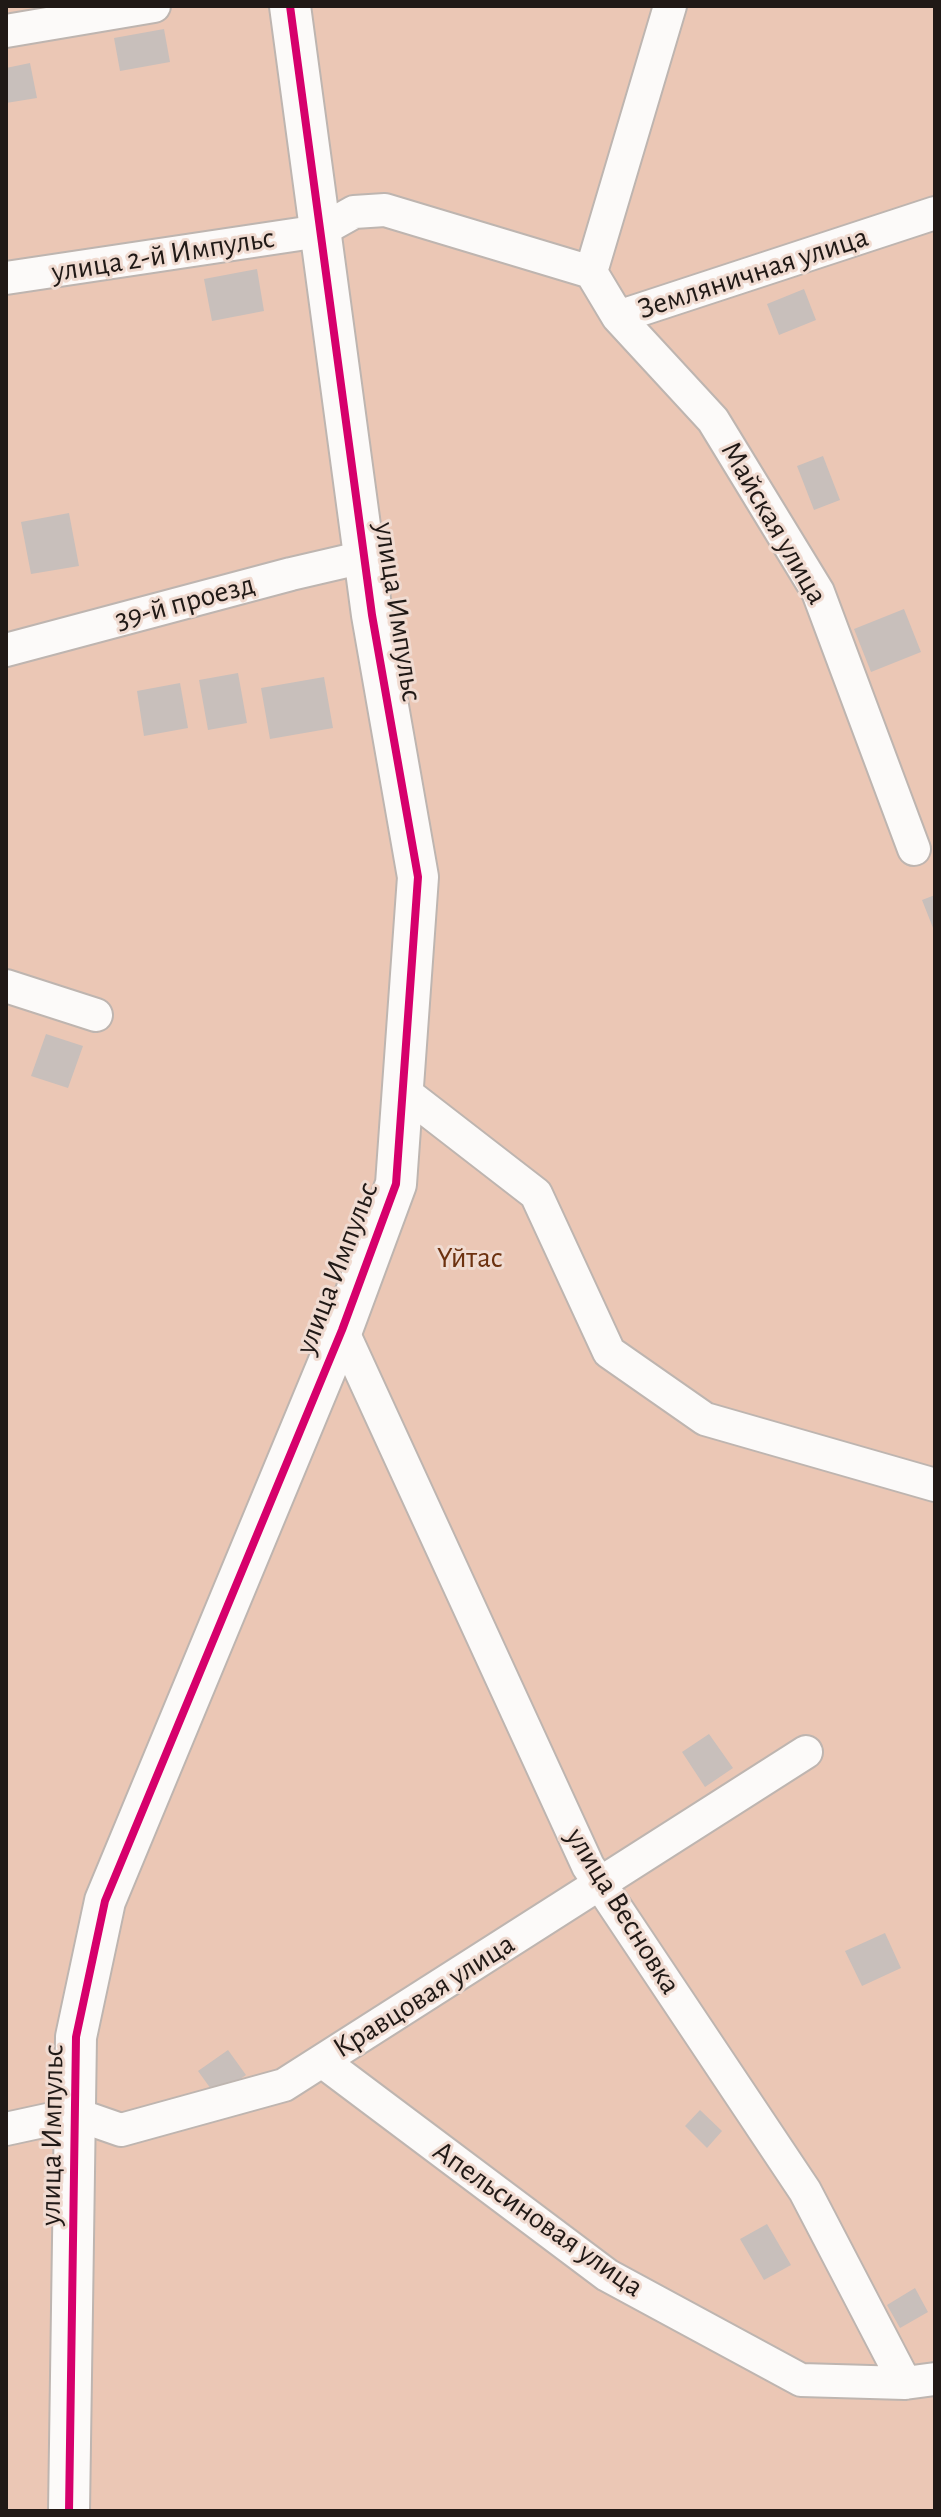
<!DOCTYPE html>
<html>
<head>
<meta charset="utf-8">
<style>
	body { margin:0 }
	#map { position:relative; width:941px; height:2517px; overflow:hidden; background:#e9ded8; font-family:"Alegreya Sans",sans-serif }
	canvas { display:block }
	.frame { position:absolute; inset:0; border:8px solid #201916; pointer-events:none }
</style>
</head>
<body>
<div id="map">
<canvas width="941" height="2517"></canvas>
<div class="frame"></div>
</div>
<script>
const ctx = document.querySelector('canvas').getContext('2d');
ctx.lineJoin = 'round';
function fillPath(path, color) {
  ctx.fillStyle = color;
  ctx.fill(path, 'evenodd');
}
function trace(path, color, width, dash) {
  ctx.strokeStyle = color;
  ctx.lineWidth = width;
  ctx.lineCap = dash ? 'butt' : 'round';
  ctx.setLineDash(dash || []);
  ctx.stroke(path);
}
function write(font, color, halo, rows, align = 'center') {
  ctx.font = font + ' "Alegreya Sans",sans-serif';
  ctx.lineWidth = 6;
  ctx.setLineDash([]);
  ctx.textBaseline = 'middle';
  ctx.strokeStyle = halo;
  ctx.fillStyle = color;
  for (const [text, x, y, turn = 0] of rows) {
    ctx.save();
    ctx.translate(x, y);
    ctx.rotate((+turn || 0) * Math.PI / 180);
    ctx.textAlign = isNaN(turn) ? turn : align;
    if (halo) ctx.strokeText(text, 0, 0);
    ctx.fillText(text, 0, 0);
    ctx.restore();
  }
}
const green = new Path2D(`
	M6 6H935V2511H6Z`);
const building = new Path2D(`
	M164 29 170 62 120 71 114 38Z
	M30 63 37 98 6 103V68Z
	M257 269 264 311 212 321 204 279Z
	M804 289 816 320 779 335 767 304Z
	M823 456 840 500 814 510 797 466Z
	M69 513 79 566 31 574 21 522Z
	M904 609 921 652 871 672 854 629Z
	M238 673 247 723 208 730 199 680Z
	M324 677 333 728 270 739 261 688Z
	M180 683 188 728 144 736 137 691Z
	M935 895V933L922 900Z
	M46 1034 83 1046 68 1088 31 1076Z
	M709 1734 733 1768 705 1787 682 1752Z
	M885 1933 901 1968 862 1986 845 1951Z
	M228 2050 246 2075 216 2096 198 2071Z
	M700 2110 722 2131 707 2148 685 2126Z
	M767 2224 791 2265 764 2280 740 2239Z
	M915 2288 928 2312 900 2328 887 2305Z`);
const minor = new Path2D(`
	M6 31 154 6
	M591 272 670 6
	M6 278 320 231 354 212 385 210 591 272 618 317 935 213
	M618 317 713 420 818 592 914 849
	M6 650 291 574 364 557
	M6 986 96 1015
	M403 1091 536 1194 609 1352 705 1419 935 1485
	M342 1330 588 1866 805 2191 905 2383
	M322 2061 607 2275 801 2380 905 2383 935 2379
	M6 2129 75 2114 121 2130 284 2085 806 1752`);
const tertiary = new Path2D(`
	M69 2511 76 2037 105 1901 342 1330 396 1184 418 877 372 615 290 6`);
const cycleway = new Path2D(`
	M69 2511 76 2037 105 1901 342 1330 396 1184 418 877 372 615 290 6`);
const streetNames = [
	["улица 2-й Импульс",163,255,-9],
	["Земляничная улица",753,273,-18],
	["Майская улица",774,523,60],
	["39-й проезд",185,602,-15],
	["улица Импульс",398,612,81],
	["улица Импульс",337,1268,-69],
	["улица Весновка",623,1911,58],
	["Кравцовая улица",424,1996,-32],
	["улица Импульс",52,2135,-89],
	["Апельсиновая улица",538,2219,35]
];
const parkNames = [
	["Үйтас",470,1258]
];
fillPath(green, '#ebc7b5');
fillPath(building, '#c8bfbb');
trace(minor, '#beb5b0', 36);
trace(tertiary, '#beb5b0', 44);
trace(minor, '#fcfaf9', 32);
trace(tertiary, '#fcfaf9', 40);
trace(cycleway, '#d6006c', 8);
write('30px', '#201916', '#f0dbd1', streetNames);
write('30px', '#6c310f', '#f0dbd1', parkNames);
</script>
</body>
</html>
